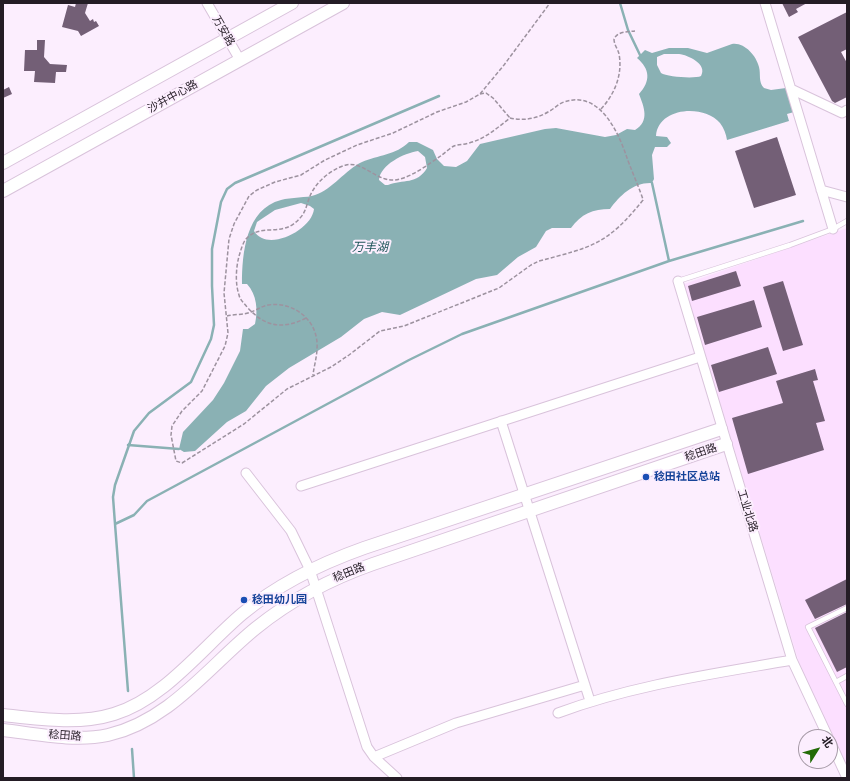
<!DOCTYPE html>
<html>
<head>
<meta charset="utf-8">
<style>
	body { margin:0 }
	#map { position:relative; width:850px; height:781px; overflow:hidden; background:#fceefe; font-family:"DejaVu Sans","Noto Sans SC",sans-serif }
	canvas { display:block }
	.frame { position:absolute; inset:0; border:4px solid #241c25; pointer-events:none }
	.north { position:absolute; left:798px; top:729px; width:40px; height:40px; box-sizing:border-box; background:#fceefe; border:1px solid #a69aa7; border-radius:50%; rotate:53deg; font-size:11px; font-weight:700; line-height:16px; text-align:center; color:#241c25 }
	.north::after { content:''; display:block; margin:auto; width:14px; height:18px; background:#236b07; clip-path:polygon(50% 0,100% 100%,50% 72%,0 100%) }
</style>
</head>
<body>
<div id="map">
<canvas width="850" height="781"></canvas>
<div class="frame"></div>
<div class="north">北</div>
</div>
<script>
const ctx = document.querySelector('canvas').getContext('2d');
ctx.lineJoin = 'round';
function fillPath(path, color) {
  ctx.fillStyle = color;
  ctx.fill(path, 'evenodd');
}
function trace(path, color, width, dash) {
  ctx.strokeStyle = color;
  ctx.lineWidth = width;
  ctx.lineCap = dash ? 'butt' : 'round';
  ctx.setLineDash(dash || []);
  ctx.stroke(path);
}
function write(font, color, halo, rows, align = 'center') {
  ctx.font = font + ' "DejaVu Sans","Noto Sans SC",sans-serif';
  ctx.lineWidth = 4;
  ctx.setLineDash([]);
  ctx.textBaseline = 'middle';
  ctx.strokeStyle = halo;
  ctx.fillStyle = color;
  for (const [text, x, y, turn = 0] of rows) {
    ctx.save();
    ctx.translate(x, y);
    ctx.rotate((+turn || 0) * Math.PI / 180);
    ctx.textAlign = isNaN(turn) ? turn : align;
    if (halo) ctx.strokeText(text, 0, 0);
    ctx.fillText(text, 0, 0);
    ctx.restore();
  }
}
const built = new Path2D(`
	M847 228V765L800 666 684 284Z`);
const water = new Path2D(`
	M732 44C744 42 756 55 759 67 761 74 758 82 764 88L771 90 786 88 794 112 787 114 789 121 727 140C726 134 724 128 720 123 704 104 658 107 656 136L667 137 671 143 667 147H655L652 155 654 179 652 183C634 182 620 195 610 209 593 209 581 214 571 228H552L546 231 536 247 518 257 497 275 476 279 400 315 382 312 364 319 341 337 289 368 266 386 246 411 227 422 195 451 184 452 179 449 183 432 213 400 224 383 240 351 243 329H248L255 324C258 310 257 295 247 284H242C242 253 246 209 281 200 291 197 307 198 315 195 333 189 345 170 362 162 378 155 396 155 409 142H417L433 150 437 159 444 166 456 167 467 161 480 144 545 129 556 128 605 137 616 135 627 129 635 130C650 121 644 107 639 94 651 81 650 69 637 58L645 50 652 53 669 48H688L707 53ZM679 54C688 55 708 64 701 76 695 79 667 77 661 73L657 65V57L664 54ZM418 151 425 157 427 168C417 185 403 179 388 185H385L379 180C380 165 404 153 418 151ZM301 203 310 206 314 209C312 230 267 253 254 231L257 222 275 210Z`);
const stream = new Path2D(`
	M620 3 628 30 640 55
	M652 183 669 261
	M128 445 179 449
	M115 524 134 515 147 501 409 360 462 334 669 261 803 221
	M128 691 115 524 113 497 115 485 134 431 149 413 191 382 211 339 214 325 212 286V249L221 202 227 189 235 183 439 96
	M132 749 134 778`);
const building = new Path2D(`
	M76 3H88L85 13 90 21 93 19 94 22 96 21 99 26 81 36 78 31 62 27 68 5 75 7Z
	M782 3H807L796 9 798 12 789 17Z
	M847 12V49L841 52 847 63V97L835 103 832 101 798 37Z
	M37 40H45L44 57 50 64 67 65 66 72H56L55 83 34 82 35 71H24L25 50H37Z
	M9 87 12 94 3 98V90Z
	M777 137 796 195 754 208 735 151Z
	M736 271 741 286 692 301 688 286Z
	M783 281 803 345 783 351 763 287Z
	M754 300 762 327 705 345 697 317Z
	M768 347 777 374 719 392 711 365Z
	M815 369 818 380 813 381 825 421 816 423 824 450 748 474 732 418 783 403 776 381Z
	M847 579V604L815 619 805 600Z
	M847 612V667L837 672 815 628Z`);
const path = new Path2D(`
	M480 94 486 93 493 98 510 118
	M601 109C614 95 623 75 619 54 618 49 614 45 614 39 618 31 627 32 635 31
	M227 316C234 314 244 315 251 312 257 310 262 306 268 305 294 301 319 321 317 348 317 357 314 366 313 375
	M306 318C283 330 265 327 247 307 244 303 240 300 239 295 235 283 236 268 239 256 241 250 243 241 248 237 264 223 283 238 300 218 306 212 307 203 310 196 316 182 331 169 346 165 361 161 375 179 391 180 407 181 429 164 442 155 446 152 450 148 454 146 459 144 464 145 469 143 485 139 497 128 510 118 523 121 536 119 548 112 554 109 558 104 564 102 598 90 617 129 626 155 628 162 643 197 643 200 607 245 592 247 539 261L531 265 499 288 404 326 380 331 349 355 331 367 287 389 244 424 182 463 176 461 171 435 172 426 182 411 202 391 225 346 228 333 224 293 229 239 234 224 249 196 257 190 275 182 301 175 325 160 357 145 393 133 437 112 466 102 480 94 504 65 550 3`);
const lane = new Path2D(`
	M678 281 790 245 833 229 847 221
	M847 608 808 627 847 704
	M836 682 847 676`);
const street = new Path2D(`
	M207 3 240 60
	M765 3 833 229
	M791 89 842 113 847 110
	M821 190 847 197
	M678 281 792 660 828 737
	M501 421 590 701
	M246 473 291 531 310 570 367 747 374 757 397 778
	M301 486 700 357
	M558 713C633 685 713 674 792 660
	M830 741 847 778
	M374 757 456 723 585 685`);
const secondary = new Path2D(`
	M3 163 292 3
	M3 191 343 3
	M3 715C39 719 79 725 114 714 164 699 203 647 242 614 278 584 319 564 364 548L721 429
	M3 730C37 734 75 742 108 735 170 721 210 665 256 628 292 599 330 579 373 564L726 444`);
const markers = [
	[646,477,4,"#1a4fb4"],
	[244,600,4,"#1a4fb4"]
];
const streetNames = [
	["万安路",223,31,60],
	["沙井中心路",173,97,-29],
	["稔田路",701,453,-19],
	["工业北路",747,511,73],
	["稔田路",349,573,-22],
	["稔田路",65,736,4]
];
const transitNames = [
	["稔田社区总站",654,477],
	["稔田幼儿园",252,600]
];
const waterNames = [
	["万丰湖",370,248]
];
fillPath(built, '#fcdfff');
fillPath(water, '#8ab1b4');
trace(stream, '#8ab1b4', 2.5);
fillPath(building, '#735f76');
trace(lane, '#d9c3db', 6);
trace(street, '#d9c3db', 11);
trace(secondary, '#d9c3db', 14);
trace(path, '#9d929f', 1.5, [4, 2]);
trace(lane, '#fff', 4.5);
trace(street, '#fff', 9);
trace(secondary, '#fff', 12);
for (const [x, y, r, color] of markers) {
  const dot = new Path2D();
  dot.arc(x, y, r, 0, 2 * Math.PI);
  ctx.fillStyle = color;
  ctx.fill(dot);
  trace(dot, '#fceefe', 1.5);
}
write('11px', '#241c25', '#fceefe', streetNames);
write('bold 11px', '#164399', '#fceefe', transitNames, 'left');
write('italic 12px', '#1c5458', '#fceefe', waterNames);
</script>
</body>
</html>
